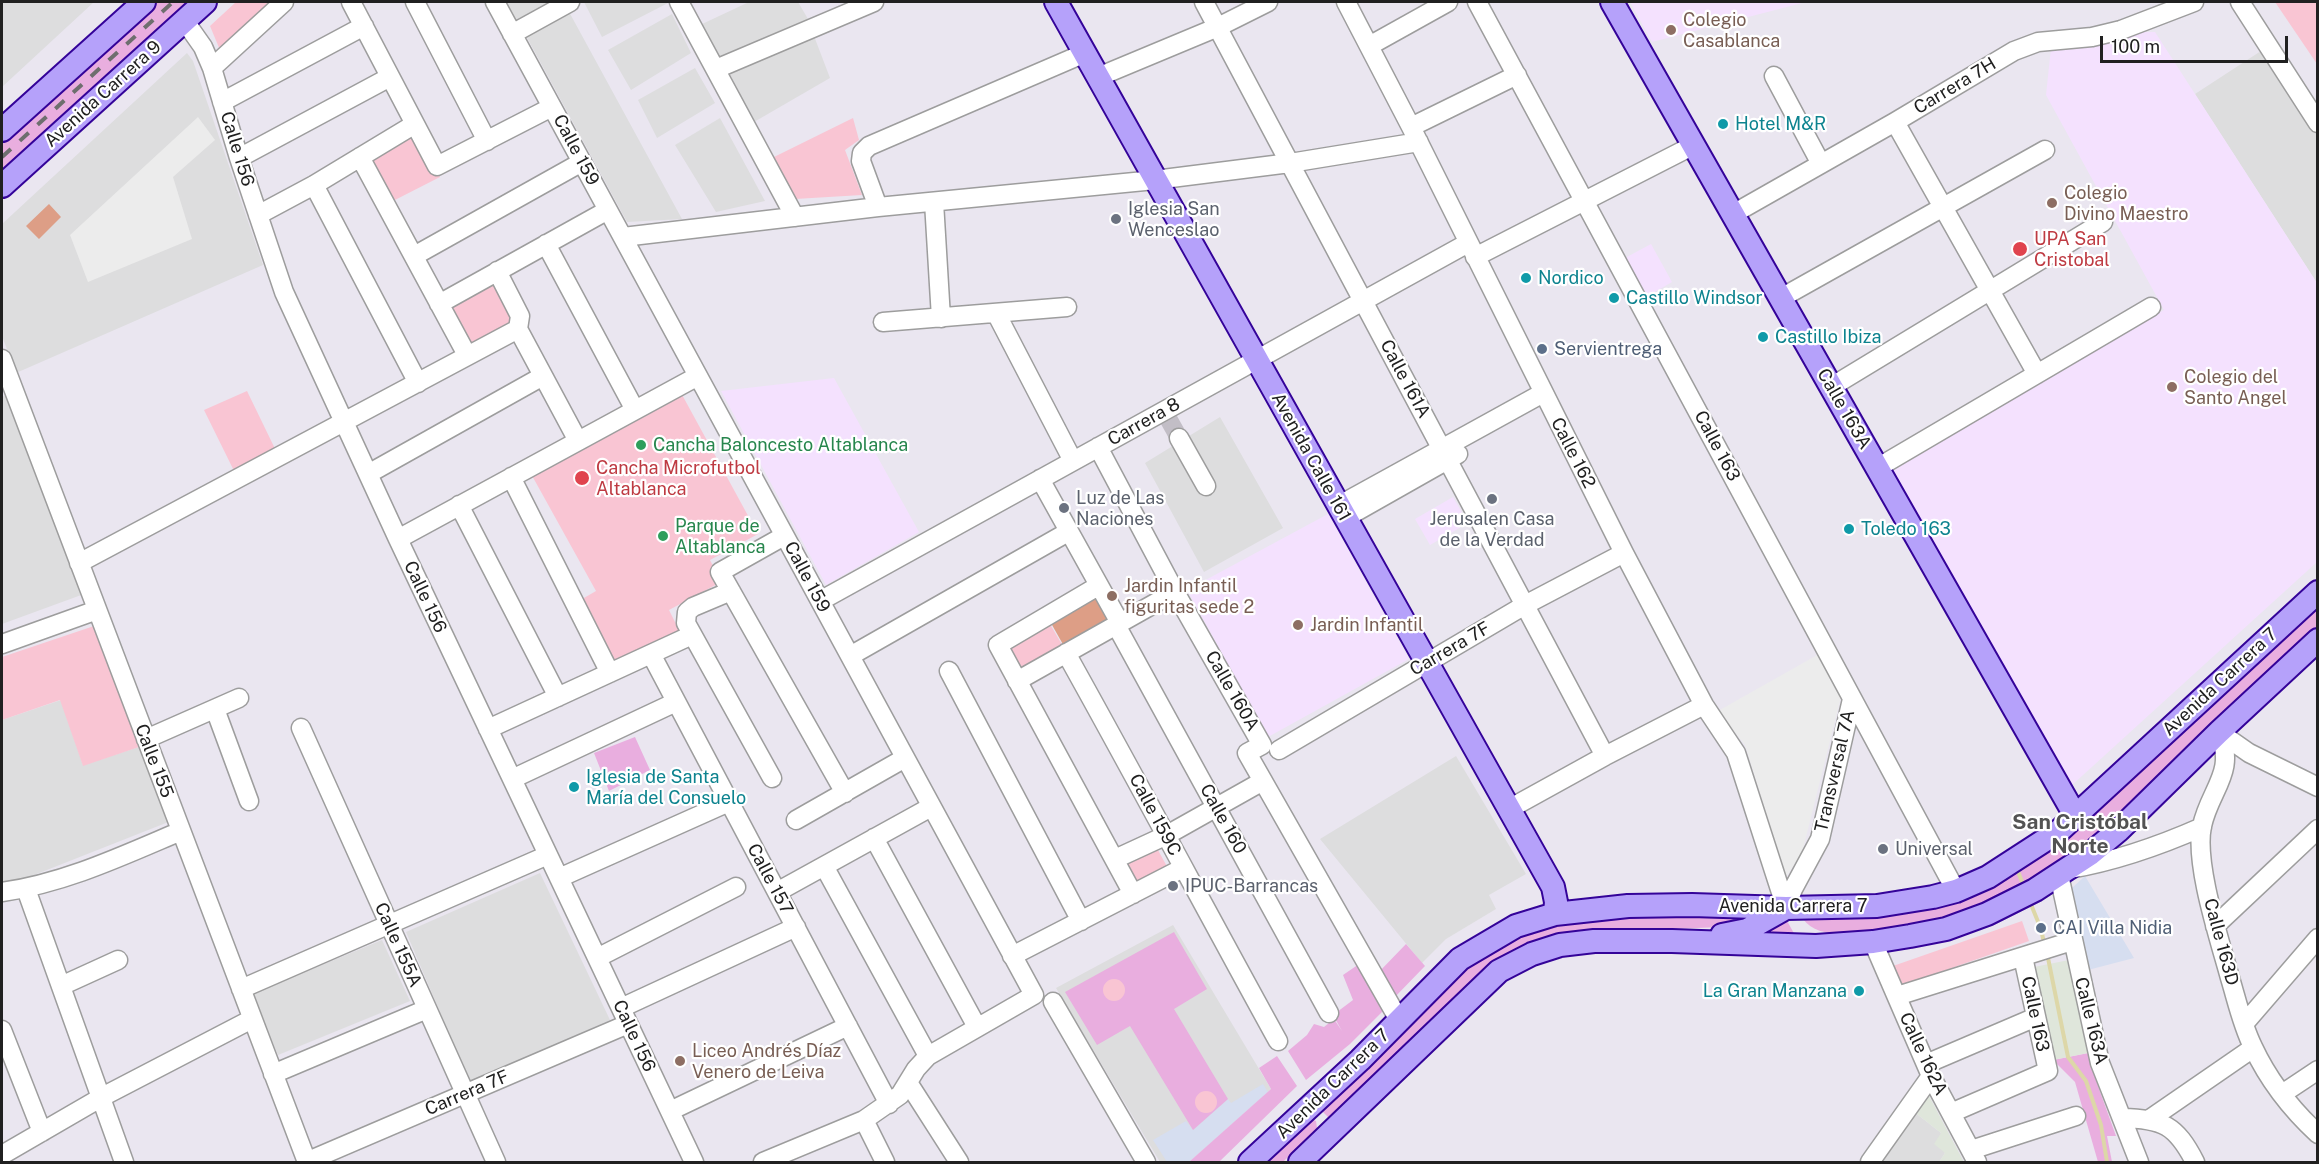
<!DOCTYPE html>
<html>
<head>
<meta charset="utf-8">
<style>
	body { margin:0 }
	#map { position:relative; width:2319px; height:1164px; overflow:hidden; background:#eae6f0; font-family:"Public Sans",sans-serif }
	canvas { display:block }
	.frame { position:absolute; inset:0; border:3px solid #202020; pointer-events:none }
	.scale { position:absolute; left:2100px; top:36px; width:188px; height:27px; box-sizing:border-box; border:3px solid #202020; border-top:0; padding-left:8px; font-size:18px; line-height:21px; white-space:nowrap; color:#202020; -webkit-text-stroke:4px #fff; paint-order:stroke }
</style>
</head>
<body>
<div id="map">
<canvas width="2319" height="1164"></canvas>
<div class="frame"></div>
<div class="scale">100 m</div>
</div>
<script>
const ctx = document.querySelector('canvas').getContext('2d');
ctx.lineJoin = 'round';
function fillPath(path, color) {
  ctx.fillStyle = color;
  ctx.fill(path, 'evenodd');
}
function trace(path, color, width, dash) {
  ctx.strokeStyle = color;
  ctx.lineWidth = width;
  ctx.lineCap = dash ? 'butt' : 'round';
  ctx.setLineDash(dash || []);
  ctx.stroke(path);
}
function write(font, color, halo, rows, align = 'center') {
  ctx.font = font + ' "Public Sans",sans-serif';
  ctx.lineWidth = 4.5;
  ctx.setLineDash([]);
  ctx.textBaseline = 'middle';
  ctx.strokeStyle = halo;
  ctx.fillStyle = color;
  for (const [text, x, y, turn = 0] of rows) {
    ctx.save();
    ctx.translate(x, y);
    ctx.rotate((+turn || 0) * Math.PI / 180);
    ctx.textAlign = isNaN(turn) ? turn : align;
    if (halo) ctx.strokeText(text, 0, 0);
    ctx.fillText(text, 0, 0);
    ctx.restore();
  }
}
const residential = new Path2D(`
	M2 2H94L2 87Z
	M504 2H553L516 24Z
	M584 2H667L668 3 602 37Z
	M749 2H798L808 19 718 58 700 25Z
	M568 10 682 219 627 222 525 34Z
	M672 14 691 53 631 90 608 50Z
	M814 36 830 78 754 122 729 72Z
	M2264 49 2317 131V283L2195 94Z
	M187 53 193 61 263 265 16 373 2 336V224Z
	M695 68 715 103 657 138 638 100Z
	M720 118 765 201 716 212 675 145Z
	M8 394 84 594 2 624V397Z
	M1220 417 1283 528 1204 572 1145 463Z
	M61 700 83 765 139 747 171 821 24 879 2 882V720Z
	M1456 756 1526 874 1489 895 1496 909 1446 939 1422 963 1320 839Z
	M540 873 610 1020 470 1083 406 932Z
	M1173 925 1271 1089 1189 1162H1160L1056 988Z
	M382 940 410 1001 278 1055 252 994Z
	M1913 1111 1941 1133 1945 1153 1939 1162H1877Z`);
const commercial = new Path2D(`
	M2085 876 2134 958 2088 970 2072 888Z
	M1263 1084 1268 1092 1189 1162H1167L1153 1140 1186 1121 1193 1130 1228 1099 1231 1103Z`);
const education = new Path2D(`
	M1630 2H1806L1652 42Z
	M2129 32H2155L2317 283V562L2071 786 1889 465 2164 310 2046 95 2051 48Z
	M1651 244 1672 282 1646 297 1625 258Z
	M834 378 919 532 826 585 721 391Z
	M1453 497 1468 523 1430 545 1415 519Z
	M1328 514 1409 659 1268 737 1187 590Z`);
const grass = new Path2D(`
	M156 2H187L2 172V142Z
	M2317 607V629C2278 665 2240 701 2202 738 2131 807 2060 878 1965 911 1937 921 1908 924 1880 929 1856 933 1820 941 1803 919L1888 915 1973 892Z
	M635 737 650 770 609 791 594 753Z
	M1619 915 1757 916 1724 927 1584 932 1556 936 1330 1119 1320 1109 1473 960 1517 937 1563 920Z
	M1786 919 1796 937 1753 934Z
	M1174 932 1207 989 1174 1009 1228 1099 1193 1130 1130 1026 1097 1045 1065 992Z
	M1406 944 1425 966 1393 999 1377 974Z
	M1365 960 1390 1004 1350 1044 1306 1080 1288 1051 1307 1035 1314 1024 1324 1027 1334 1019 1342 1031 1333 1015 1353 1000 1343 975Z
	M2088 1053 2094 1075 2116 1136H2107L2112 1162H2098L2075 1082 2053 1060Z
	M1277 1056 1297 1086 1219 1162H1189L1271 1089 1259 1068Z
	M1311 1119 1316 1121 1317 1128 1283 1162H1269Z`);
const park = new Path2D(`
	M236 2H273L220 50 210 26Z
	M2275 2H2317V64Z
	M853 118 859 140 845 150 862 195 795 199 774 157Z
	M413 130 440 177 391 202 369 158Z
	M497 271 520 316 467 355 439 304Z
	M247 391 279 457 238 479 204 410Z
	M680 391 758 534 710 560 721 582 669 610 680 632 614 669 577 602 596 591 530 472Z
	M1047 619 1064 648 1022 673 1005 644Z
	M97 625 139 747 83 766 60 700 2 720V657Z
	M1153 841 1170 872 1137 891 1119 860Z
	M2022 921 2029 941 1900 986 1893 966Z
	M1103 990a11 11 0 1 1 22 0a11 11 0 1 1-22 0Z
	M1195 1102a11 11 0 1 1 22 0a11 11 0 1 1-22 0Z`);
const pitch = new Path2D(`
	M49 204 61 217 39 239 26 226Z
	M1094 590 1112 622 1065 648 1047 616Z`);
const parking = new Path2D(`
	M198 117 215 140 173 177 192 239 88 282 70 235Z
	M1819 654 1842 693 1802 853 1786 877 1745 745 1718 711Z`);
const plaza = new Path2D(`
	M2069 960 2088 1053 2053 1060 2034 967Z
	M1927 1092 1964 1162H1939L1945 1153 1934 1144 1941 1133 1913 1111Z`);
const stream = new Path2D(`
	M2017 869 2024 887
	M2030 902 2041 929 2044 943
	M2047 953 2068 1057 2086 1081 2101 1125 2107 1162`);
const minorTunnel = new Path2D(`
	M1169 420 1179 438`);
const minor = new Path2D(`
	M351 2 437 166 552 107
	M415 2 487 141
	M495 2 1034 995 928 1056 916 1069 900 1095 864 1120 763 1162
	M679 2 795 217
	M1204 2 1605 756
	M1346 2 1411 127 1624 553 1704 705 1736 753 1786 908
	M1477 2 1956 891
	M2240 2 2318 123
	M184 20 203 47 212 68 239 158 284 292 398 539 694 1162
	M512 34 570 2
	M1369 46 1448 2
	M212 68 284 2
	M716 69 874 2
	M1774 76 1821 164
	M1098 77 1218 27 1268 2
	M222 102 364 26
	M1895 122 2037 374
	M1411 127 1517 75
	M360 157 467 355
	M239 158 390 77
	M314 185 418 383
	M934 202 941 318
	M878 207 861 161 862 153 869 146 1085 53
	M1733 214 1895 122 2014 51 2038 42 2092 37 2121 30 2194 2
	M258 215 314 185 415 124
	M623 237 878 207 1155 180 1290 163 1419 142
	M546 244 635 410
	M414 256 582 162
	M1475 257 1694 145
	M497 271 520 316 518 329 578 441
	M1781 298 2045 150
	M439 304 608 210
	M996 313 1073 461
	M883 322 1067 307
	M2 359 307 1162
	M1831 387 2103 222
	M1179 438 1206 486
	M1098 447 1175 592 1262 745 1247 753 1399 1020
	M1877 468 2151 307
	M368 474 543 376
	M511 477 610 673
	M1040 479 1120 623
	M459 505 558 697
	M1338 506 1543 393
	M1345 518 1458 454
	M784 536 720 572 845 793
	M398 539 698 376
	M79 563 518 329
	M1098 586 998 645 1133 894
	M731 591 693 607 687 612 686 623 772 778
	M820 601 1468 243
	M1116 625 1329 1013
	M2 644 97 610
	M1066 653C1138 782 1207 912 1278 1041
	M651 654 889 1104
	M850 656 1068 532
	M949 671 1081 921
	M1017 681 1175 592
	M215 709 249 801
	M301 728 496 1162
	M488 729 692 635
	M2219 732C2237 772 2210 789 2202 826 2194 863 2220 941 2230 978 2237 1001 2242 1025 2253 1047 2268 1079 2292 1110 2318 1134
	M2219 732 2249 753 2318 787
	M146 739 239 698
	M1279 750 1525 605 1624 553
	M512 779 676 702
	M1509 809 1605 756 1704 705
	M796 820 905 758
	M874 838 977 1027
	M1115 859 1167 835 1263 781
	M824 866 928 1056
	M2070 869C2116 861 2159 846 2202 827
	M2059 875 2100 1063 2139 1162
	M559 878 729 802
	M26 889 124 1162
	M2 892C65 883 122 856 181 831
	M777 892 931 807
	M1786 908 1793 889 1820 839 1852 699
	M2215 926 2318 829
	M1873 942 1931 1076 1977 1162
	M1012 956 1183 868
	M597 958 736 887
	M61 986 118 960
	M241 989 548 855
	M1897 996 2072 941
	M1053 1002 1146 1162
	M621 1008 796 927
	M2244 1024 2318 938
	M2 1030 42 1132
	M1926 1064 2036 1017
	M273 1074 427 1009
	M909 1084 959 1162
	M2282 1094 2318 1070
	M670 1111 848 1026
	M1951 1113 2048 1071 2023 957
	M2122 1118C2163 1119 2176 1125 2195 1162
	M2150 1119 2253 1048
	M864 1120 885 1162
	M1971 1150 2076 1116
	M2 1155 102 1097 252 1019
	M306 1162 628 1024
	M1870 1162 1931 1076`);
const major = new Path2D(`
	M1056 2 1553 887 1556 902 1555 914
	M1612 2 2076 817
	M2 130 144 2
	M2 186 205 2
	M1722 935 1747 930 1786 908
	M1250 1162 1360 1060 1460 959 1516 926 1555 914 1628 906 1692 905 1786 908 1877 906 1933 897 1956 891 1988 877 2059 831 2318 592
	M1300 1162 1499 971 1532 954 1560 945 1594 941H1672L1816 946 1873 942 1910 936 1946 929 1987 914 2035 890 2090 854 2119 830 2219 732 2318 640`);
const rail = new Path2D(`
	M2 157 173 2`);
const markers = [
	[1671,30,6,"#8d6e63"],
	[1723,124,6,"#0f9aa8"],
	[2052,203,6,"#8d6e63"],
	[1116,219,6,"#6b7280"],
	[2020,249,8,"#e0444e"],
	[1526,278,6,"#0f9aa8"],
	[1614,298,6,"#0f9aa8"],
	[1763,337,6,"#0f9aa8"],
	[1542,349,6,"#5c6f8a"],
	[2172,387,6,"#8d6e63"],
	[641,445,6,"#2e9e5b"],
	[582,478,8,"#e0444e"],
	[1492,499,6,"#6b7280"],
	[1064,508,6,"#6b7280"],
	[1849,529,6,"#0f9aa8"],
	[663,536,6,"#2e9e5b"],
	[1112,596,6,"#8d6e63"],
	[1298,625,6,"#8d6e63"],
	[574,787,6,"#0f9aa8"],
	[1883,849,6,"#6b7280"],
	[1173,886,6,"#6b7280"],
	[2041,928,6,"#5c6f8a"],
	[1859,991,6,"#0f9aa8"],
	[680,1061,6,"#8d6e63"]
];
const educationNames = [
	["Colegio",1683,20],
	["Casablanca",1683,41],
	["Colegio",2064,193],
	["Divino Maestro",2064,214],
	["Colegio del",2184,377],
	["Santo Angel",2184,398],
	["Jardin Infantil",1124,586],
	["figuritas sede 2",1124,607],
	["Jardin Infantil",1310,625],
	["Liceo Andrés Díaz",692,1051],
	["Venero de Leiva",692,1072]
];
const streetNames = [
	["Carrera 7H",1955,86,-31],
	["Avenida Carrera 9",103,94,-42],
	["Calle 156",237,149,73],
	["Calle 159",576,150,62],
	["Calle 161A",1405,379,62],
	["Calle 163A",1844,409,60],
	["Carrera 8",1144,422,-29],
	["Calle 163",1717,446,62],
	["Calle 162",1573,453,63],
	["Avenida Calle 161",1311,457,61],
	["Calle 159",807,577,62],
	["Calle 156",425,597,65],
	["Carrera 7F",1450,649,-30],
	["Avenida Carrera 7",2220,682,-43],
	["Calle 160A",1232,691,60],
	["Calle 155",154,761,69],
	["Transversal 7A",1835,771,-77],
	["Calle 159C",1155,815,62],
	["Calle 160",1223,819,61],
	["Calle 157",770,879,62],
	["Avenida Carrera 7",1793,906],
	["Calle 163D",2221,942,75],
	["Calle 155A",398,945,66],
	["Calle 163",2035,1014,78],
	["Calle 163A",2091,1021,76],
	["Calle 156",634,1036,65],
	["Calle 162A",1923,1054,65],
	["Avenida Carrera 7",1333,1084,-44],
	["Carrera 7F",467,1093,-23]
];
const cultureNames = [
	["Hotel M&R",1735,124],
	["Nordico",1538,278],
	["Castillo Windsor",1626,298],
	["Castillo Ibiza",1775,337],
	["Toledo 163",1861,529],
	["Iglesia de Santa",586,777],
	["María del Consuelo",586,798],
	["La Gran Manzana",1847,991,"right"]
];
const worshipNames = [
	["Iglesia San",1128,209],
	["Wenceslao",1128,230],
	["Luz de Las",1076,498],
	["Naciones",1076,519],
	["Jerusalen Casa",1492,519,"center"],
	["de la Verdad",1492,540,"center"],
	["Universal",1895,849],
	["IPUC-Barrancas",1185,886]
];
const healthNames = [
	["UPA San",2034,239],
	["Cristobal",2034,260],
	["Cancha Microfutbol",596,468],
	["Altablanca",596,489]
];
const serviceNames = [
	["Servientrega",1554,349],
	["CAI Villa Nidia",2053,928]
];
const leisureNames = [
	["Cancha Baloncesto Altablanca",653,445],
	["Parque de",675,526],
	["Altablanca",675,547]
];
const quarterNames = [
	["San Cristóbal",2080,823],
	["Norte",2080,847]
];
fillPath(residential, '#ddddde');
fillPath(commercial, '#d6def0');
fillPath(education, '#f4e1fe');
fillPath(grass, '#e9aedf');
fillPath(park, '#f9c5d3');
fillPath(pitch, '#dd9e86');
fillPath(parking, '#ececec');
fillPath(plaza, '#dfe6db');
trace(stream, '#ddd7a8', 4);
trace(minorTunnel, '#c2bec6', 18, [18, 9]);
trace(minor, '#9d9d9d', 21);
trace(major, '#340399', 26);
trace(minor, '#fff', 18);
trace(major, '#b5a1fa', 22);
trace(rail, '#6e6e6e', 4, [12, 12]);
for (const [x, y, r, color] of markers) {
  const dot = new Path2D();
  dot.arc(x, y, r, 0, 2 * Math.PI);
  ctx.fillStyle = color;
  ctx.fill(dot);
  trace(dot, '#fff', 2);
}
write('18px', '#785e54', '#fff', educationNames, 'left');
write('18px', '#202020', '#fff', streetNames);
write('18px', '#0d838f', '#fff', cultureNames, 'left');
write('18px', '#5b616d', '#fff', worshipNames, 'left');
write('18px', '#be3a42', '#fff', healthNames, 'left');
write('18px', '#4e5e75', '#fff', serviceNames, 'left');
write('18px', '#27864d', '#fff', leisureNames, 'left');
write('bold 21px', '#535353', '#fff', quarterNames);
</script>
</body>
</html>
